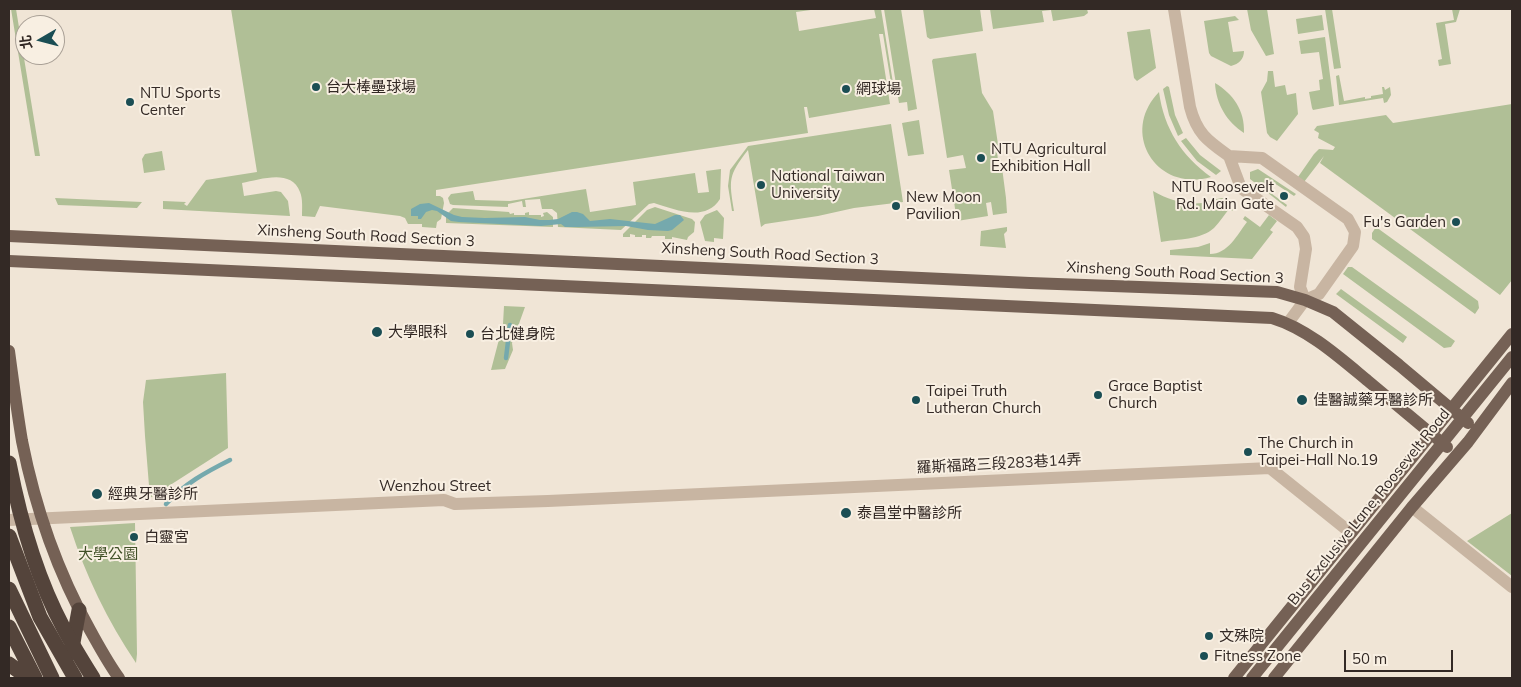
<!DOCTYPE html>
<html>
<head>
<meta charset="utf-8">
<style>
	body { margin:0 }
	#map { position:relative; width:1521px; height:687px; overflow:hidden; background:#f0e5d6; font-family:Mulish,"Noto Sans TC",sans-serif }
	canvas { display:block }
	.frame { position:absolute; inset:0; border:10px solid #332925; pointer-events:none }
	.north { position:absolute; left:15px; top:15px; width:50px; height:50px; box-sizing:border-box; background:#f8efe2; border:1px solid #a9a096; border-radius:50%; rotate:262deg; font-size:14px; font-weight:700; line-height:20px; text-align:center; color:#332925 }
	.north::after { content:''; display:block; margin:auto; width:18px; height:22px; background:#1b4e54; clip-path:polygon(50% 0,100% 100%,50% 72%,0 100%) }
	.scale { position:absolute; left:1344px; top:650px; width:109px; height:22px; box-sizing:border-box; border:2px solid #332925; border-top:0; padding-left:6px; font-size:15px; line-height:18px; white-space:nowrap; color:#332925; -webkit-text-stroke:4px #f8efe2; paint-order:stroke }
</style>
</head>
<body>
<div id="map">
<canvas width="1521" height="687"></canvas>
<div class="frame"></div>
<div class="north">北</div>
<div class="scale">50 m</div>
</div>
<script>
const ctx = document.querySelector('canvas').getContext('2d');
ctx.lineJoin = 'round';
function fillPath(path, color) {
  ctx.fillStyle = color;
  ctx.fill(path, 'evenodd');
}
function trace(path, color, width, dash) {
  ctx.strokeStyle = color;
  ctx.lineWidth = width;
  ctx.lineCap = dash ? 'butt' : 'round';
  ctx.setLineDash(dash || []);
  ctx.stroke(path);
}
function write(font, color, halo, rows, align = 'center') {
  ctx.font = font + ' Mulish,"Noto Sans TC",sans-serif';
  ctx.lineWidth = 4;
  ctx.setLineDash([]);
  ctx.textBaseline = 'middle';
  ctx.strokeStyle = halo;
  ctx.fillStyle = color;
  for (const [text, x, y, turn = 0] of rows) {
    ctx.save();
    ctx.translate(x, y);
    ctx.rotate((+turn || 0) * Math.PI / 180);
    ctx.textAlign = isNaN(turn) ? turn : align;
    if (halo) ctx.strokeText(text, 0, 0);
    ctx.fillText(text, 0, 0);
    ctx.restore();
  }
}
const green = new Path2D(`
	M11 9H16L40 156H35Z
	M231 9H818L796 12 799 31 876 18 874 9H881L893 83H891L883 34H879L890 104 809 118 807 107H804L808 133 436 190V196H440L443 198 444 203 441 219 437 222 436 228 422 227V224H408L405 218 400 216 320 206 315 217 302 216C302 209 303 199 300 192 291 168 260 180 242 183L244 196 276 191 281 192 288 201 290 216 163 209V201L186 202 184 204 187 206 206 180 257 172Z
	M884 9H901L917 109 908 111 907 102 899 103Z
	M923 9H980L983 31 930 39 927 37Z
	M990 9H1087L1088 13 1084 16 1053 21 1051 10 1042 11 1044 22 993 29Z
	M1247 9H1267L1274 54 1266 56 1251 30Z
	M1325 9H1332L1341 68 1334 69Z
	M1452 9H1460L1456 22 1445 24 1451 64 1439 66 1438 60 1442 59 1436 23 1454 20Z
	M1322 15 1324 30 1298 34 1296 19Z
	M1235 16 1239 20 1228 22 1233 52 1244 51C1244 59 1239 64 1231 66L1211 56 1209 53 1204 21Z
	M1150 29 1156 68 1137 81 1134 78 1127 32Z
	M1325 37 1334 106 1313 110 1312 108 1309 92 1320 90 1319 80 1323 79 1319 52 1301 54 1299 41Z
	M976 53 982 93 993 111 999 151H997L998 161 1001 160 1006 198 1007 213 993 215 991 202 986 203 988 216 957 221 949 170 966 168 963 155 947 158 932 61 933 59Z
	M1268 71H1273L1275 87 1285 85 1287 95 1296 93 1298 114 1277 141 1270 137 1267 133 1261 92 1267 81Z
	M1339 75 1344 101 1365 97V99L1371 98V96L1383 94 1382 87H1384L1385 90 1390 87 1391 95 1387 102 1384 103 1383 98 1339 105 1336 76Z
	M1215 83C1233 94 1245 110 1244 133 1227 122 1216 104 1215 83Z
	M1167 86 1169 87 1175 115 1183 133 1178 136 1169 115 1163 89Z
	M1159 92C1164 129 1182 156 1211 177 1157 193 1119 133 1159 92Z
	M1512 104V280L1500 295 1320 163 1324 156 1304 182 1298 177 1314 154 1319 149 1333 150 1335 147 1318 138 1319 133 1314 130 1317 126 1386 115 1393 123Z
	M919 120 924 154 908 156 902 123Z
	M891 124 903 202 854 208 818 216 765 224 761 227 748 150C728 176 729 179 734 211H732L728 186 730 170 748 146Z
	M1186 138 1200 155 1221 171 1216 175 1197 161 1181 141Z
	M162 151 165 170 144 173 142 159 145 154Z
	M721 169 720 199C705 223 674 209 654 203L649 204 621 230 558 227 557 213 552 209H542L540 199 525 200 526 207H523L522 201 508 204V207L453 205 450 204 448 198 451 194 473 191 475 200 510 201 586 189 590 212 636 205 633 182 695 173 698 193 709 192 706 171Z
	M1258 169 1296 194 1294 196 1274 183H1268L1266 188 1268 191 1287 205 1286 207 1250 179V172Z
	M1153 191C1169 200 1184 205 1203 203 1209 202 1215 199 1222 198L1230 202 1235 208 1232 211 1229 209C1224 215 1220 222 1214 228 1201 240 1177 239 1161 242Z
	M55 198 142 202 137 208 58 205Z
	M655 207 692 219 695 222 694 232 688 237 687 240 672 237V239H665V236H652L651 238H646V235H642V237H635V235L630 234V237H623V234L647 210Z
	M453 208 509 212 510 214 514 213V215H525V213L529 212V215H541V217L544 216 543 213 547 212 553 217V227L446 223V215Z
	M717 210 724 218 723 239 714 238V242L705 241 700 222 705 215Z
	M1269 215 1277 221 1270 230 1273 232 1252 259 1170 255V250L1198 247 1210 243V254C1228 254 1237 235 1247 222L1243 219 1245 216 1260 227Z
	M1007 227V231L1004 234 1006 248 980 246 981 231Z
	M1376 227 1478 301 1479 308 1475 314 1372 239V233Z
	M1348 267H1352L1455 341 1451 347 1444 348 1343 274Z
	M1341 289 1407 337 1403 343 1336 294Z
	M504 306 525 307 512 343 513 350 505 369 491 370 503 324Z
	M226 373 228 448 150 498 145 436 143 402 146 380Z
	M1512 513V576L1467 541Z
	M135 523 137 654 136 663C107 620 86 576 70 527Z`);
const water = new Path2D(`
	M429 203 454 215 462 217 485 218 525 217 540 220H549L558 219 572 212H577L583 214 590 221 610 219 655 224 675 215H680L684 220 672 230 668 231 648 230 626 226 578 227H565L561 224 541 226 459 222 451 221 437 211 432 210 426 212 421 219H418V216H411V209L420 204Z`);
const stream = new Path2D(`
	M506 358 510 325
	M166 504C184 484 206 472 230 460`);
const minor = new Path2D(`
	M1174 9 1190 107C1197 134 1208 141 1229 156
	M1229 156 1262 158 1348 219 1355 232 1353 246 1319 294 1305 300 1288 323
	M1229 156 1241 188 1297 227 1304 237 1306 249 1300 287 1305 300
	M1412 507 1512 587
	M9 520 444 500 455 504 548 501 1270 468 1351 533`);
const major = new Path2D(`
	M9 236 1030 283 1277 292 1305 300 1333 312 1399 365 1468 423
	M9 261 1272 318C1308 329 1339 357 1368 381 1394 403 1421 425 1447 447
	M9 351C13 381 17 411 22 441 35 507 57 571 90 630 99 646 108 663 119 678
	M1234 678 1512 334
	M1252 678 1512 357
	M1274 678 1412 507 1468 442 1512 383`);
const highway = new Path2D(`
	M9 536 40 617 75 678
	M9 589 52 678
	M9 627 35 678
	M73 652 72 648 79 610
	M9 664 28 678`);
const highwayBridge = new Path2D(`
	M9 463C20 520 36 577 64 629 73 646 83 662 93 678`);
const markers = [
	[316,87,5,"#1b4e54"],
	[846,89,5,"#1b4e54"],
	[130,102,5,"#1b4e54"],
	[981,158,5,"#1b4e54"],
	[761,185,5,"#1b4e54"],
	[1284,196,5,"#1b4e54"],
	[896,206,5,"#1b4e54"],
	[1456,222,5,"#1b4e54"],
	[377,332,6,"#1b4e54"],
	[470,334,5,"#1b4e54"],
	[1098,395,5,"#1b4e54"],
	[916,400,5,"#1b4e54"],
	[1302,400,6,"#1b4e54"],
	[1248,452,5,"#1b4e54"],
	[97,494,6,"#1b4e54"],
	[846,513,6,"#1b4e54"],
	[134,537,5,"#1b4e54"],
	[1209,636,5,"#1b4e54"],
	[1204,656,5,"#1b4e54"]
];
const poiNames = [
	["台大棒壘球場",326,87],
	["網球場",856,89],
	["NTU Sports",140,93],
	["Center",140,110],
	["NTU Agricultural",991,149],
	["Exhibition Hall",991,166],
	["National Taiwan",771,176],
	["University",771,193],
	["NTU Roosevelt",1274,187,"right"],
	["Rd. Main Gate",1274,204,"right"],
	["New Moon",906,197],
	["Pavilion",906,214],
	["Fu's Garden",1446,222,"right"],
	["大學眼科",388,332],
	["台北健身院",480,334],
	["Grace Baptist",1108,386],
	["Church",1108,403],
	["Taipei Truth",926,391],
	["Lutheran Church",926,408],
	["佳醫誠藥牙醫診所",1313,400],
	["The Church in",1258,443],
	["Taipei-Hall No.19",1258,460],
	["經典牙醫診所",108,494],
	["泰昌堂中醫診所",857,513],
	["白靈宮",144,537],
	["文殊院",1219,636],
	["Fitness Zone",1214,656]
];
const streetNames = [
	["Xinsheng South Road Section 3",366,236,3],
	["Xinsheng South Road Section 3",770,254,3],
	["Xinsheng South Road Section 3",1175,273,3],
	["羅斯福路三段283巷14弄",999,464,-3],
	["Wenzhou Street",435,486],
	["Bus Exclusive Lane, Roosevelt Road",1369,507,-51]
];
const parkNames = [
	["大學公園",108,554]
];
fillPath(green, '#b0bf96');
fillPath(water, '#75a9ad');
trace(stream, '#75a9ad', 4.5);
trace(minor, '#c8b5a2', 12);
trace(major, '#756155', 12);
trace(highway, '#54443b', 15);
trace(highwayBridge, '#54443b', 15);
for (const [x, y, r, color] of markers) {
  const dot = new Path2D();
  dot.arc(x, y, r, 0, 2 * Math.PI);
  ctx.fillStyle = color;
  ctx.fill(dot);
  trace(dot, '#f8efe2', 2);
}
write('15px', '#332925', '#f8efe2', poiNames, 'left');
write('15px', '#332925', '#f8efe2', streetNames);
write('15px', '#415128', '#f8efe2', parkNames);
</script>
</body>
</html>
